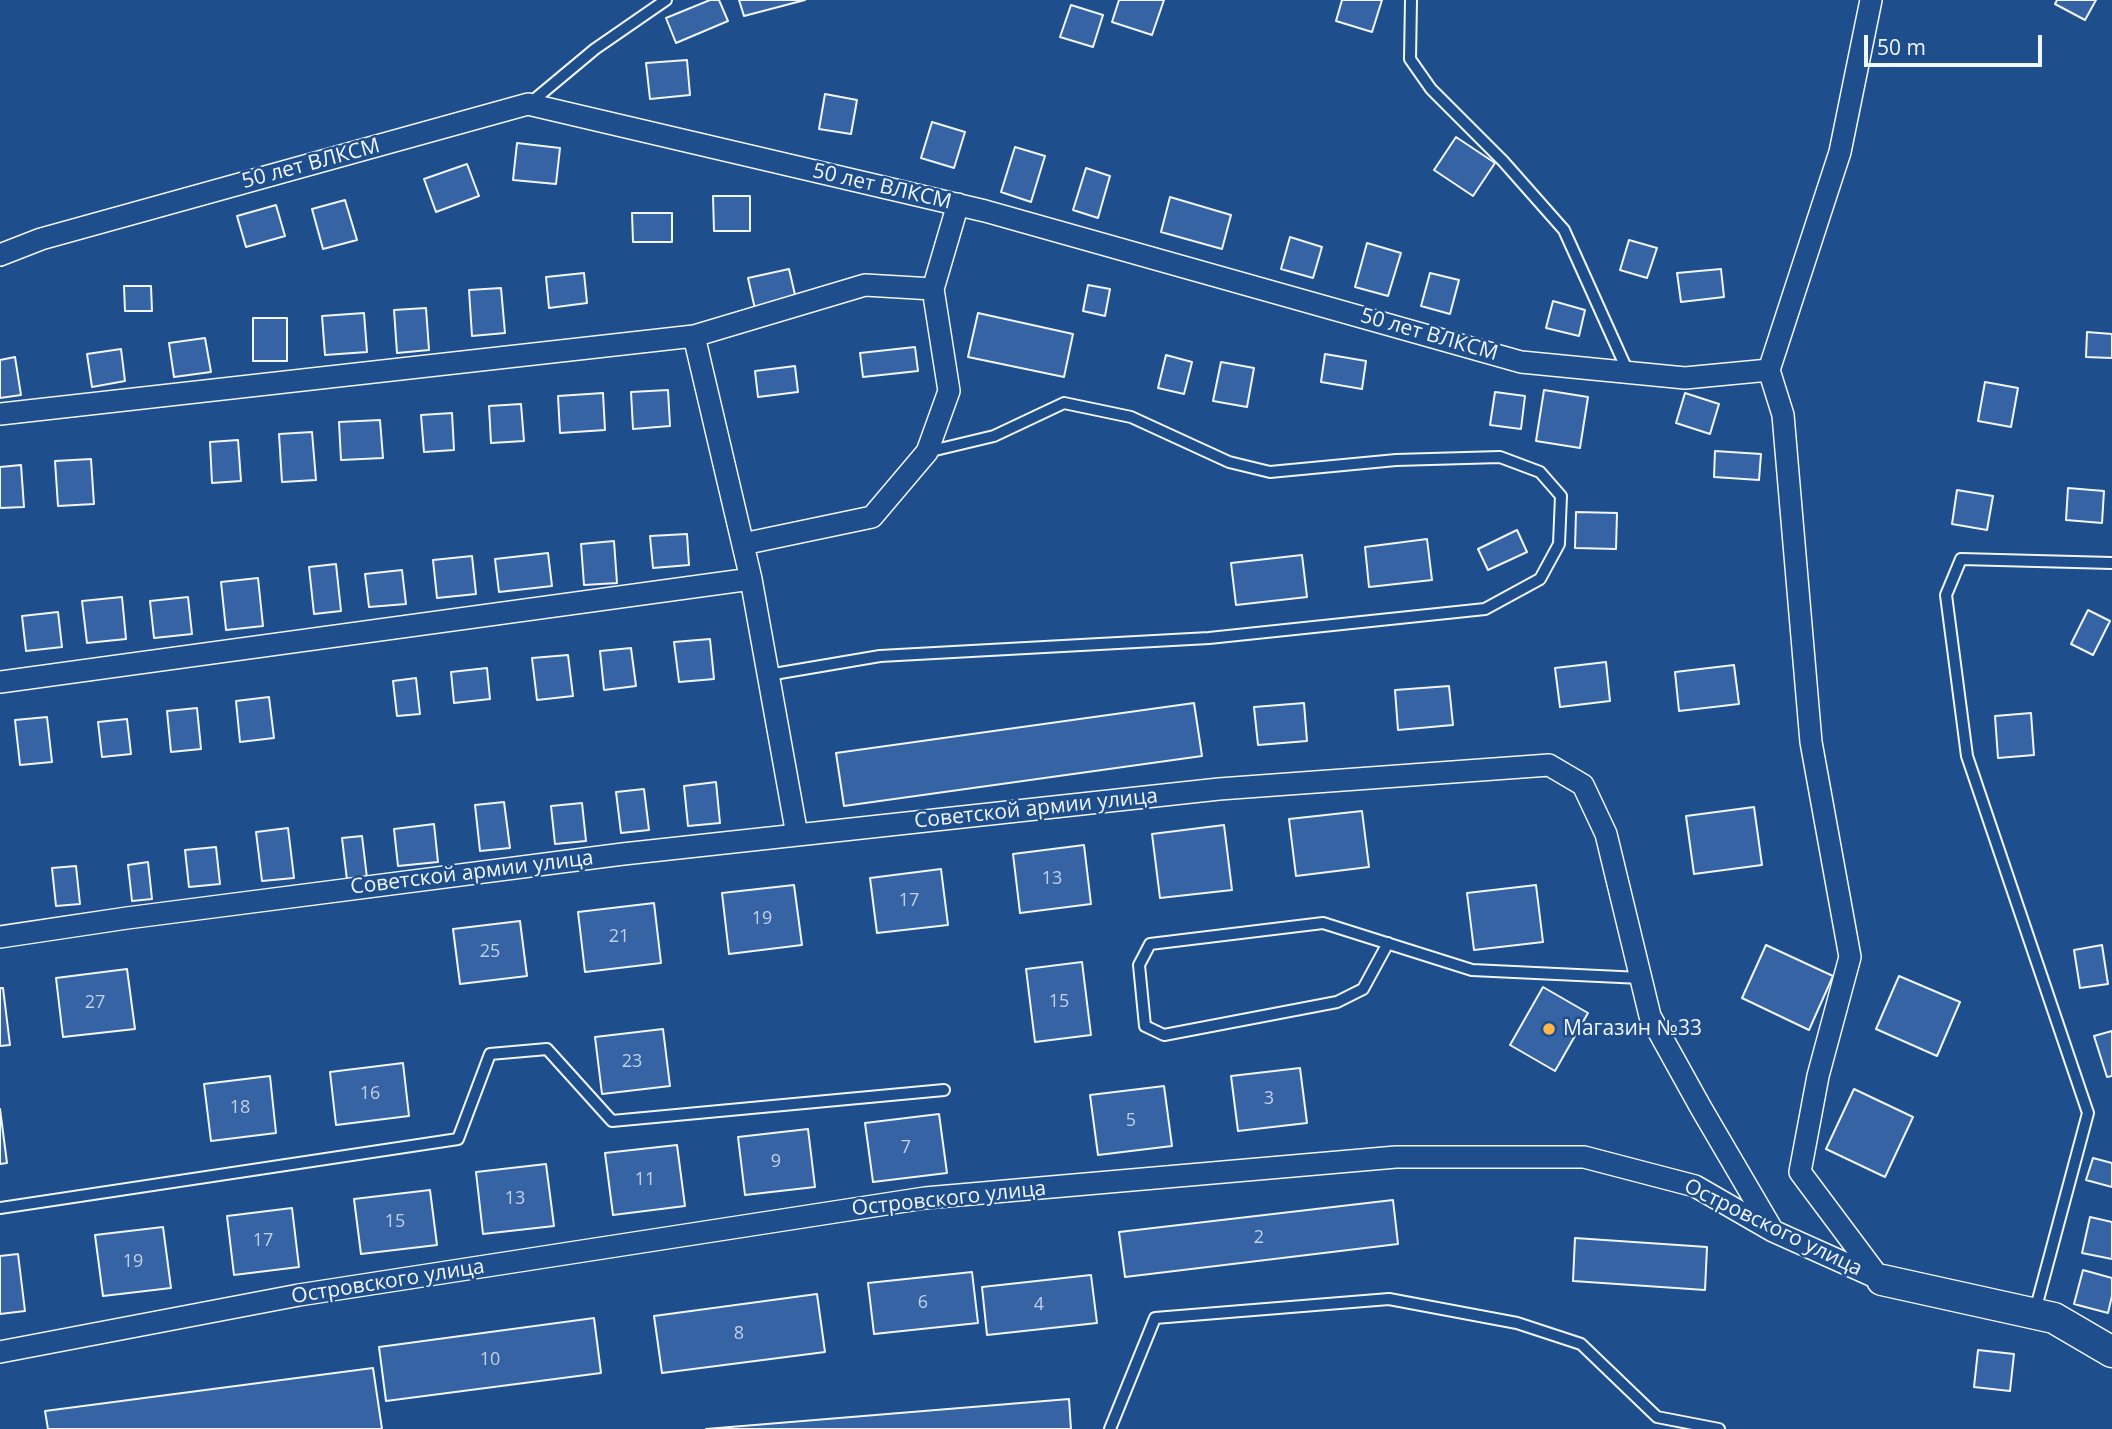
<!DOCTYPE html>
<html>
<head>
<meta charset="utf-8">
<style>
	body { margin:0 }
	#map { position:relative; width:2112px; height:1429px; overflow:hidden; background:#1f4e8c; font-family:"Open Sans",sans-serif }
	canvas { display:block }
	.scale { position:absolute; left:1864px; top:35px; width:178px; height:32px; box-sizing:border-box; border:4px solid #f2f6ff; border-top:0; padding-left:9px; font-size:21px; line-height:24px; white-space:nowrap; color:#f2f6ff; -webkit-text-stroke:5px #1f4e8c; paint-order:stroke }
</style>
</head>
<body>
<div id="map">
<canvas width="2112" height="1429"></canvas>
<div class="scale">50 m</div>
</div>
<script>
const ctx = document.querySelector('canvas').getContext('2d');
ctx.lineJoin = 'round';
function fillPath(path, color) {
  ctx.fillStyle = color;
  ctx.fill(path, 'evenodd');
}
function trace(path, color, width, dash) {
  ctx.strokeStyle = color;
  ctx.lineWidth = width;
  ctx.lineCap = dash ? 'butt' : 'round';
  ctx.setLineDash(dash || []);
  ctx.stroke(path);
}
function write(font, color, halo, rows, align = 'center') {
  ctx.font = font + ' "Open Sans",sans-serif';
  ctx.lineWidth = 5;
  ctx.setLineDash([]);
  ctx.textBaseline = 'middle';
  ctx.strokeStyle = halo;
  ctx.fillStyle = color;
  for (const [text, x, y, turn = 0] of rows) {
    ctx.save();
    ctx.translate(x, y);
    ctx.rotate((+turn || 0) * Math.PI / 180);
    ctx.textAlign = isNaN(turn) ? turn : align;
    if (halo) ctx.strokeText(text, 0, 0);
    ctx.fillText(text, 0, 0);
    ctx.restore();
  }
}
const building = new Path2D(`
	M710 0H719L728 21 676 43 666 18Z
	M739 0H805L744 16Z
	M1119 0H1164L1152 35 1112 22Z
	M1342 0H1382L1372 32 1336 21Z
	M2057 0H2096L2085 20 2055 4Z
	M1071 5 1103 15 1093 47 1060 37Z
	M687 60 690 95 650 99 646 63Z
	M825 94 857 100 851 134 819 129Z
	M932 122 965 132 954 168 921 158Z
	M1456 137 1495 163 1473 196 1434 170Z
	M517 143 560 148 556 184 513 180Z
	M1015 147 1045 156 1031 202 1001 192Z
	M467 164 479 196 436 212 424 179Z
	M1086 168 1110 176 1098 218 1073 210Z
	M713 196H750V231H714Z
	M1170 197 1231 215 1222 249 1161 232Z
	M345 200 357 240 323 249 312 209Z
	M276 205 285 236 246 247 237 216Z
	M632 213H672V242H633Z
	M1290 237 1322 247 1313 278 1281 269Z
	M1629 240 1657 248 1647 278 1620 270Z
	M1367 243 1401 253 1388 296 1355 287Z
	M789 269 796 299 755 309 748 278Z
	M1721 269 1724 297 1681 302 1677 273Z
	M584 273 587 303 549 308 546 277Z
	M1430 273 1459 280 1450 314 1421 306Z
	M1088 285 1110 289 1105 316 1083 311Z
	M124 286H151L152 311H125Z
	M501 288 505 333 472 336 469 290Z
	M1553 301 1585 310 1579 336 1546 328Z
	M426 308 429 350 397 353 394 310Z
	M364 313 367 352 325 355 322 316Z
	M978 313 1073 334 1064 377 968 357Z
	M253 318H287V361H253Z
	M2087 332 2112 334V358L2086 357Z
	M205 338 211 372 174 377 169 343Z
	M915 347 918 371 863 377 860 353Z
	M121 349 125 381 92 387 87 354Z
	M1325 354 1366 361 1362 389 1321 382Z
	M1166 355 1192 362 1184 394 1158 388Z
	M15 357 21 395 0 398V360Z
	M1221 362 1254 368 1247 407 1213 401Z
	M795 366 798 392 758 397 755 371Z
	M1985 382 2018 388 2011 427 1978 421Z
	M668 390 670 426 633 429 631 392Z
	M1544 390 1588 397 1580 448 1536 441Z
	M1495 392 1525 396 1521 429 1490 425Z
	M603 393 605 430 560 433 558 396Z
	M1685 393 1719 404 1710 434 1676 423Z
	M521 404 524 441 491 443 489 406Z
	M452 413 454 450 424 452 421 415Z
	M380 420 383 458 341 460 339 422Z
	M312 432 316 480 282 482 279 434Z
	M238 440 241 481 212 483 210 442Z
	M1715 451 1761 454 1759 480 1714 477Z
	M91 459 94 504 58 506 55 461Z
	M21 465 24 507 0 508V467Z
	M2068 488 2104 491 2102 523 2066 520Z
	M1957 490 1993 496 1987 530 1952 524Z
	M1576 512 1617 513 1616 549 1575 548Z
	M1517 530 1527 552 1488 570 1478 549Z
	M687 534 689 565 653 568 650 536Z
	M1427 539 1432 580 1369 587 1365 547Z
	M614 541 617 583 584 585 581 544Z
	M548 553 552 586 499 592 495 559Z
	M1302 555 1307 597 1236 605 1231 563Z
	M472 556 476 594 437 598 433 560Z
	M336 564 341 611 314 614 309 567Z
	M402 570 406 604 369 607 365 574Z
	M258 578 263 626 226 630 221 582Z
	M122 597 126 639 87 643 82 601Z
	M188 597 192 634 154 638 150 601Z
	M2088 610 2110 621 2093 655 2071 644Z
	M58 612 62 647 26 651 22 616Z
	M710 639 714 679 679 682 674 642Z
	M631 648 636 686 604 690 600 651Z
	M568 655 573 696 537 700 532 658Z
	M1606 662 1610 701 1560 707 1555 668Z
	M1734 665 1739 704 1679 711 1675 672Z
	M487 668 490 699 454 703 451 672Z
	M416 678 420 714 397 716 393 681Z
	M1449 686 1453 725 1398 730 1395 690Z
	M269 697 274 738 240 742 236 701Z
	M1194 703 1202 756 844 806 836 753Z
	M1304 703 1307 741 1258 745 1254 707Z
	M197 708 201 749 171 752 167 711Z
	M2031 713 2034 755 1998 758 1995 716Z
	M47 717 52 762 20 765 15 720Z
	M127 719 131 754 102 757 98 722Z
	M716 782 720 823 688 826 684 786Z
	M644 789 649 830 621 833 616 792Z
	M504 802 510 848 480 851 475 805Z
	M582 803 586 841 555 844 551 806Z
	M1754 807 1762 865 1694 874 1686 816Z
	M1362 811 1369 867 1296 876 1289 819Z
	M434 824 438 862 398 866 394 829Z
	M1224 825 1232 890 1160 898 1152 834Z
	M288 828 294 878 262 881 256 832Z
	M362 836 367 878 347 880 342 838Z
	M1084 845 1091 904 1020 913 1013 854Z
	M216 847 220 884 189 887 185 850Z
	M148 862 152 899 132 901 128 865Z
	M76 866 80 904 56 906 52 868Z
	M941 869 948 925 877 933 870 878Z
	M794 885 802 945 729 954 722 893Z
	M1536 885 1543 942 1474 950 1467 893Z
	M654 903 661 963 585 972 578 912Z
	M520 921 527 976 460 984 453 929Z
	M1766 945 1833 976 1809 1030 1742 998Z
	M2102 945 2108 984 2080 988 2074 950Z
	M1082 962 1091 1035 1035 1042 1026 969Z
	M127 969 135 1029 63 1037 56 978Z
	M1899 976 1960 1002 1937 1056 1876 1029Z
	M1543 987 1588 1013 1555 1071 1510 1045Z
	M0 988H3L10 1045 0 1046Z
	M663 1029 670 1086 602 1094 595 1037Z
	M2112 1031V1076L2107 1077 2094 1036Z
	M403 1063 409 1116 336 1125 330 1072Z
	M1300 1068 1307 1123 1238 1131 1231 1076Z
	M270 1076 276 1133 211 1141 204 1084Z
	M1164 1086 1172 1146 1098 1155 1090 1095Z
	M1854 1089 1913 1117 1885 1177 1826 1149Z
	M0 1109 7 1163 0 1164Z
	M939 1114 947 1173 873 1182 865 1123Z
	M808 1129 815 1187 745 1195 738 1137Z
	M677 1145 685 1206 613 1215 605 1153Z
	M2093 1158 2112 1163V1187L2086 1180Z
	M546 1164 554 1226 483 1234 476 1172Z
	M430 1190 437 1245 361 1254 354 1199Z
	M1393 1200 1398 1244 1125 1277 1119 1232Z
	M292 1208 299 1267 234 1275 227 1216Z
	M2090 1217 2112 1222V1259L2082 1253Z
	M163 1227 171 1288 103 1296 95 1235Z
	M1575 1238 1707 1247 1705 1290 1573 1281Z
	M18 1254 25 1311 0 1314V1256Z
	M2083 1270 2112 1278V1296L2108 1313 2074 1304Z
	M972 1272 978 1323 874 1334 868 1283Z
	M1091 1275 1097 1323 987 1335 982 1287Z
	M817 1294 825 1352 662 1373 654 1316Z
	M594 1318 601 1373 386 1401 379 1347Z
	M1978 1350 2014 1354 2010 1391 1974 1387Z
	M373 1368 382 1429H48L45 1411Z
	M1069 1399 1071 1429H706Z`);
const lane = new Path2D(`
	M1411 0 1410 59 1431 89 1503 161 1564 230 1628 372
	M529 104 595 49 666 0
	M768 675 880 656 1209 638 1485 609 1540 579 1559 544 1561 496 1540 472 1500 457 1396 460 1270 472 1229 462 1131 417 1064 403 994 436 927 452
	M1388 943 1363 989 1337 1002 1164 1035 1145 1026 1139 965 1150 944 1323 923 1472 970 1641 978
	M0 1208 458 1139 490 1054 547 1049 612 1121 944 1090
	M2035 1311 2088 1113 1967 756 1946 595 1961 559 2112 563
	M1110 1429 1155 1318 1389 1299 1517 1323 1581 1344 1657 1417 1719 1429`);
const street = new Path2D(`
	M1871 0 1840 152 1769 370 1783 415 1811 742 1850 957 1818 1076 1800 1172 1880 1279
	M0 255 41 239 528 104 985 211 1521 362 1685 378 1769 370
	M694 336 751 579 797 835
	M0 414 694 336 865 285 933 289
	M743 544 872 517 927 452 949 391 933 289 958 204
	M0 682 751 579
	M0 937 127 918 623 854 1219 789 1549 765 1583 785 1606 834 1650 1016 1701 1108 1773 1231
	M0 1352 299 1295 925 1198 1396 1157H1584L1695 1186 1773 1231 1882 1280`);
const secondary = new Path2D(`
	M1882 1280 2054 1318 2112 1352`);
const markers = [
	[1549,1029,7,"#ffb74d"]
];
const numberNames = [
	["13",1052,879],
	["17",909,901],
	["19",762,919],
	["21",619,937],
	["25",490,952],
	["15",1059,1002],
	["27",95,1003],
	["23",632,1062],
	["16",370,1094],
	["3",1269,1099],
	["18",240,1108],
	["5",1131,1121],
	["7",906,1148],
	["9",776,1162],
	["11",645,1180],
	["13",515,1199],
	["15",395,1222],
	["2",1259,1238],
	["17",263,1241],
	["19",133,1262],
	["6",923,1303],
	["4",1039,1305],
	["8",739,1334],
	["10",490,1360]
];
const streetNames = [
	["50 лет ВЛКСМ",311,164,-15],
	["50 лет ВЛКСМ",882,187,13],
	["50 лет ВЛКСМ",1429,335,16],
	["Советской армии улица",1036,809,-6],
	["Советской армии улица",472,873,-7],
	["Островского улица",949,1199,-6],
	["Островского улица",1773,1228,26],
	["Островского улица",388,1282,-9]
];
const poiNames = [
	["Магазин №33",1563,1029]
];
fillPath(building, '#3563a3');
trace(building, '#f2f6ff', 2);
trace(lane, '#f2f6ff', 14);
trace(street, '#f2f6ff', 24);
trace(secondary, '#f2f6ff', 33);
trace(lane, '#1f4e8c', 10);
trace(street, '#1f4e8c', 21);
trace(secondary, '#1f4e8c', 30);
for (const [x, y, r, color] of markers) {
  const dot = new Path2D();
  dot.arc(x, y, r, 0, 2 * Math.PI);
  ctx.fillStyle = color;
  ctx.fill(dot);
  trace(dot, '#1f4e8c', 2.5);
}
write('18px', '#c3d1e8', null, numberNames);
write('21px', '#f2f6ff', '#1f4e8c', streetNames);
write('21px', '#f2f6ff', '#1f4e8c', poiNames, 'left');
</script>
</body>
</html>
